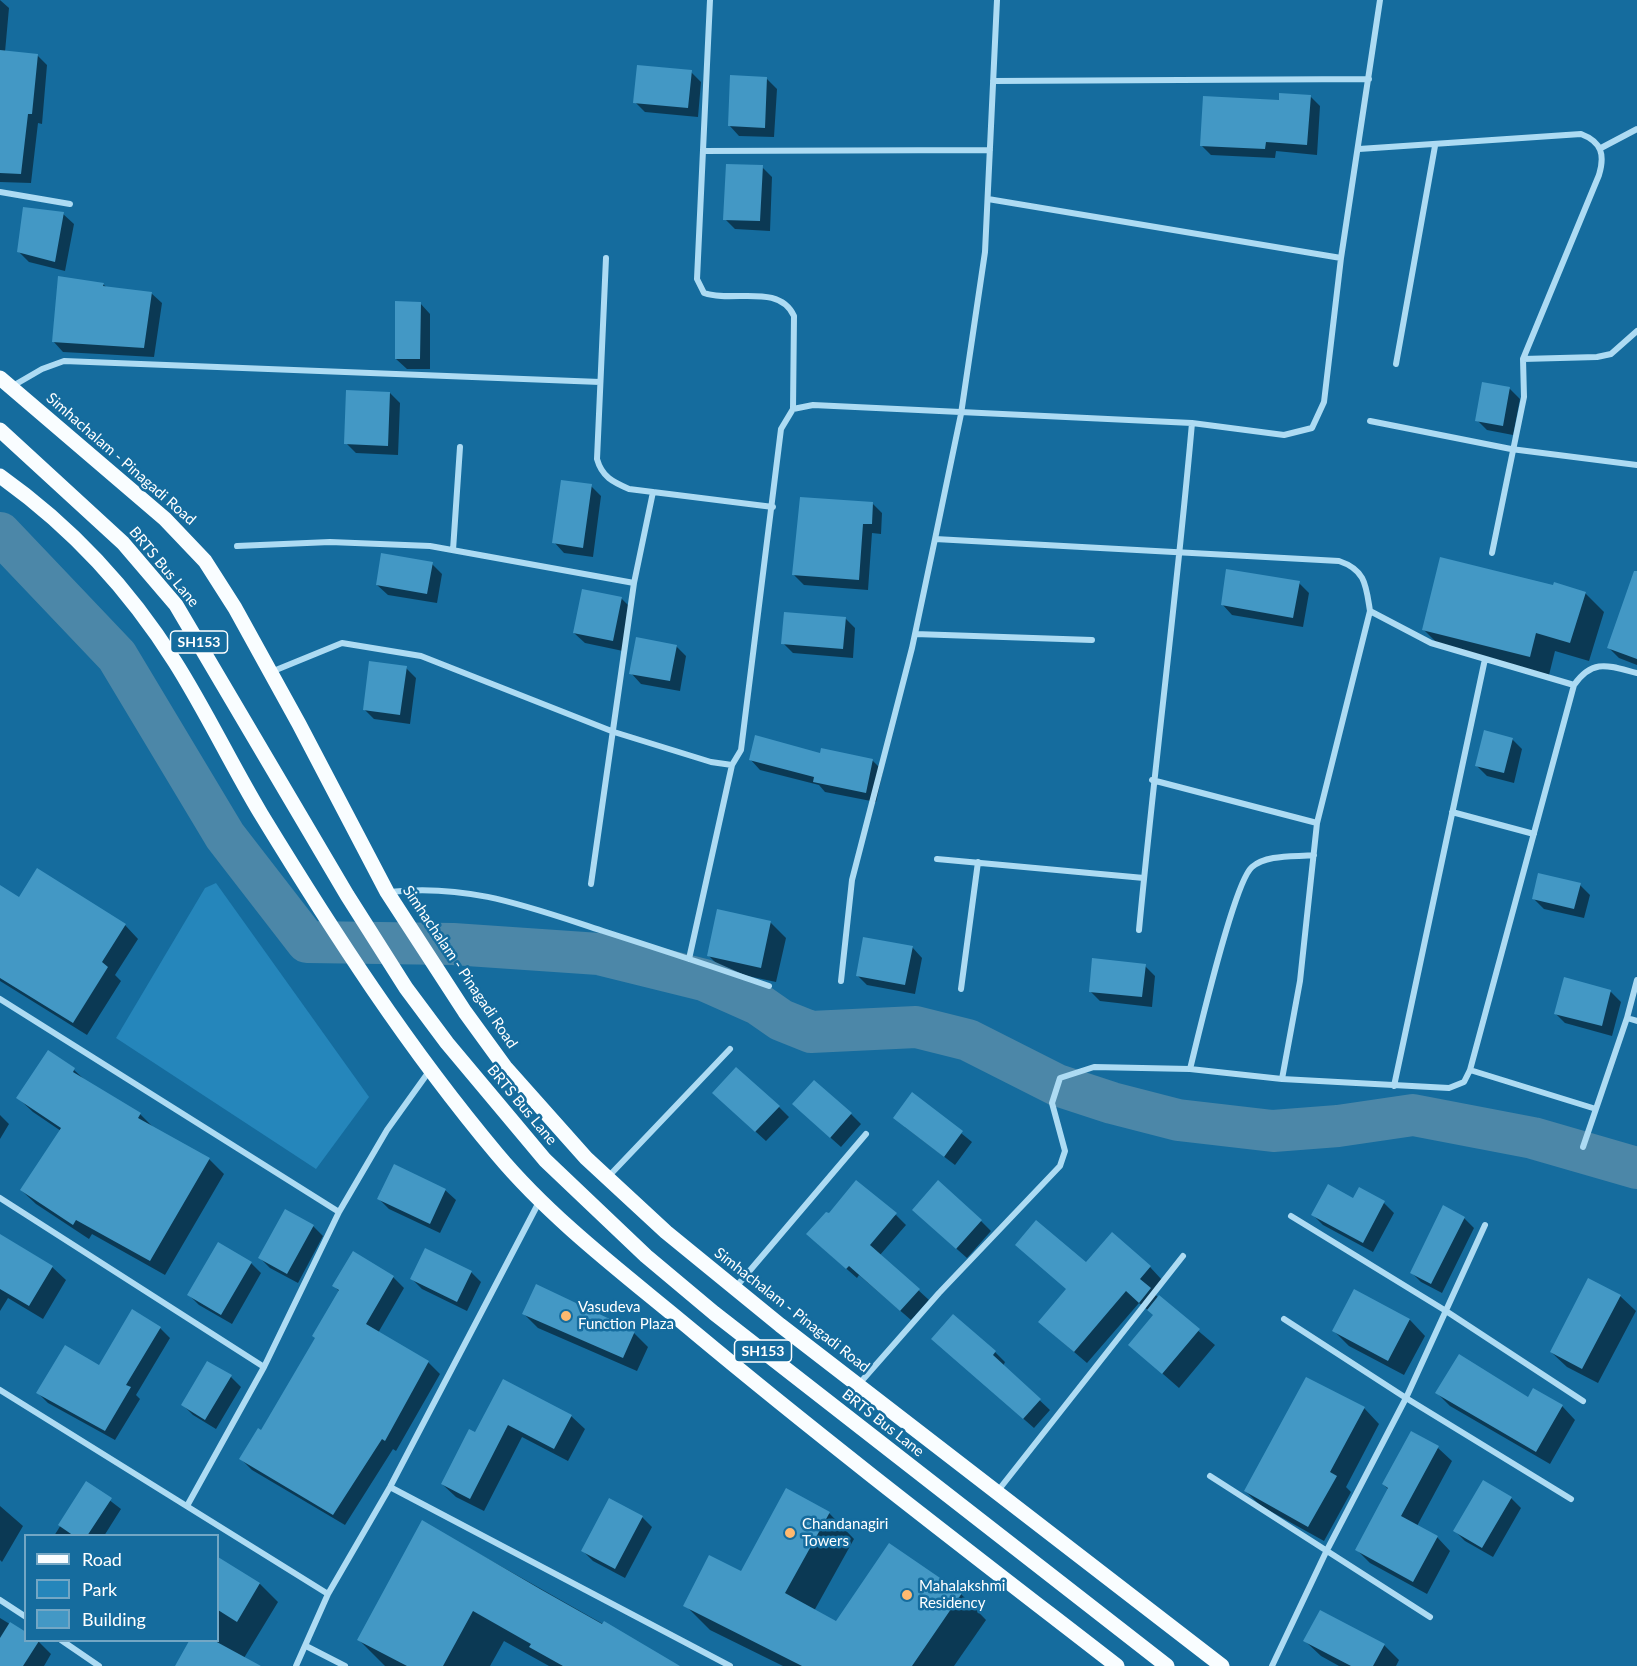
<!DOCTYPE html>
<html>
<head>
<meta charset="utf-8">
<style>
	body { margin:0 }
	#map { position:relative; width:1637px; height:1666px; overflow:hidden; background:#156c9e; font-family:Lato,sans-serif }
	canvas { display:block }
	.legend { position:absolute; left:24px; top:1534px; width:195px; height:108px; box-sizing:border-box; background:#156c9e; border:2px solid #73a7c5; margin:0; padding:8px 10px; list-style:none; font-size:18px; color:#fff }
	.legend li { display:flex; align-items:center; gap:12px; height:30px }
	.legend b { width:30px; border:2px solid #73a7c5 }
</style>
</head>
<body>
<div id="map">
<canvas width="1637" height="1666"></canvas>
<ul class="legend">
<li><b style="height:8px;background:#f9fdff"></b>Road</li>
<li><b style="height:16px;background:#2586bb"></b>Park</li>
<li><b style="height:16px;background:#4398c5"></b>Building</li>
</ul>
</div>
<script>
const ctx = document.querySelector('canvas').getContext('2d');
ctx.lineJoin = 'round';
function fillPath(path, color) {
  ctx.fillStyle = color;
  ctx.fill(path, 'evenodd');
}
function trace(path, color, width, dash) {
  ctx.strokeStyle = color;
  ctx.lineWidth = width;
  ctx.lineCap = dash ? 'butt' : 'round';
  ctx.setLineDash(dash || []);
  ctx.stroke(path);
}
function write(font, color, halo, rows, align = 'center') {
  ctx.font = font + ' Lato,sans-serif';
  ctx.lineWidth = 5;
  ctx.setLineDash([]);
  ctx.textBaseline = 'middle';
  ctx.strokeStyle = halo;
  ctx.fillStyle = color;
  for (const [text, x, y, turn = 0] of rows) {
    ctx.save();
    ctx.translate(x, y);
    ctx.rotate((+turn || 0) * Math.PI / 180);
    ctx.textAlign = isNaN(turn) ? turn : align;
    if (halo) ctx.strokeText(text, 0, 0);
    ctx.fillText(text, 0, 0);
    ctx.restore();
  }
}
const green = new Path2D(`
	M216 883 369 1097 316 1169 116 1038 205 888Z`);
const shadow = new Path2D(`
	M0 0 9 8 5 52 37 55 47 65 42 124 38 123 31 183 0 182Z
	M691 72 701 82 698 117 645 112 635 102Z
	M767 79 777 89 774 137 739 136 729 125Z
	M1310 96 1320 106 1317 155 1276 151 1275 158 1211 155 1201 145 1280 101Z
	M762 167 772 177 770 231 735 229 725 219Z
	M63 214 74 224 65 271 29 262 19 252Z
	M103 284 107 288 151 293 162 303 154 357 63 352 53 341Z
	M420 303 430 314V369H407L396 359Z
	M1483 384 1510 389 1520 399 1513 435 1487 430 1477 420Z
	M390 393 400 403 398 455 356 453 346 443Z
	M591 486 601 496 593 557 564 553 554 542Z
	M872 503 882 513 881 534 872 533 868 590 804 585 794 575Z
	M432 564 442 574 437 603 388 595 377 585Z
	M1299 583 1309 593 1303 627 1232 615 1222 604Z
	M1585 593 1604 612 1589 661 1555 651 1549 675 1443 649 1424 630Z
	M621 598 631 608 623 651 585 643 574 633Z
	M1637 607V665L1619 658 1609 648Z
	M845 618 855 628 853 658 793 653 783 643Z
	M676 646 686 656 680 691 641 684 631 673Z
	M406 668 416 678 410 724 374 719 364 709Z
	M1512 739 1522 749 1514 783 1487 776 1477 766Z
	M821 755 873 761 883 771 876 802 825 792 819 785 760 770 750 759Z
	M1580 885 1590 895 1584 918 1544 909 1534 899Z
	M19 899 125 925 138 939 115 975 121 981 87 1035 0 981V901Z
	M770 922 786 938 776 982 724 971 709 956Z
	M912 947 922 958 915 994 867 985 857 975Z
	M1145 966 1155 976 1152 1007 1100 1001 1090 991Z
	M1565 979 1611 992 1621 1002 1612 1036 1565 1023 1555 1013Z
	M48 1052 74 1070 86 1081 140 1114 155 1129 209 1159 224 1174 165 1275 92 1234 89 1239 36 1204 21 1190 61 1131 33 1112 18 1098Z
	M913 1094 972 1142 955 1165 905 1127Z
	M724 1103 779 1107 789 1117 766 1141Z
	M804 1114H851L861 1124 841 1147Z
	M0 1115 9 1124 0 1139Z
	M1359 1189 1384 1203 1394 1213 1373 1252 1323 1225 1313 1215 1354 1200Z
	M445 1190 456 1200 440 1233 389 1209 379 1199Z
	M896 1215 906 1225 880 1255 929 1300 911 1320 859 1275 857 1278 818 1244Z
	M1464 1218 1474 1228 1442 1293 1421 1282 1411 1272Z
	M924 1220 981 1221 991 1231 967 1258Z
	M313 1226 323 1236 298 1283 270 1268 260 1258Z
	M0 1236 52 1267 66 1280 43 1319 8 1298 0 1311Z
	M251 1263 261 1273 232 1324 199 1305 189 1295Z
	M1086 1265 1150 1267 1162 1280 1152 1292 1215 1345 1179 1388 1130 1345 1154 1315 1139 1303 1087 1363 1053 1334Z
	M471 1272 481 1282 467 1311 422 1289 412 1279Z
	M393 1277 404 1288 378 1333 428 1362 440 1374 396 1451 393 1449 345 1525 252 1470 241 1459 262 1432 316 1339 340 1292 334 1286Z
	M1355 1291 1410 1320 1425 1336 1404 1375 1349 1346 1334 1331Z
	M1620 1296 1636 1311 1598 1383 1567 1367 1551 1352Z
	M524 1314 634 1333 648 1347 637 1371 538 1328Z
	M953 1316 995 1352 1005 1362 1003 1366 1050 1410 1034 1428 944 1349Z
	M160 1328 170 1338 136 1395 140 1399 115 1440 48 1403 38 1393 99 1367Z
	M208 1363 231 1377 241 1387 216 1429 193 1415 183 1405Z
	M503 1381 571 1416 585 1429 568 1461 522 1437 484 1511 456 1497 442 1484 476 1434Z
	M1437 1393 1562 1406 1575 1420 1550 1464 1450 1406Z
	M1364 1408 1379 1424 1346 1487 1351 1492 1324 1541 1261 1506 1245 1491Z
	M1438 1448 1452 1461 1417 1526 1437 1537 1450 1551 1427 1594 1370 1563 1357 1550 1389 1490 1383 1484Z
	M87 1483 121 1509 104 1536H54Z
	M1511 1498 1521 1508 1493 1557 1465 1541 1455 1531Z
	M0 1506 23 1526 2 1562 0 1560Z
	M829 1513 854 1539 814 1611 836 1623 961 1594 986 1620 954 1666H783L710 1630 685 1605 741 1573Z
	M642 1517 652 1527 625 1578 593 1561 583 1551Z
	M423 1522 677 1666H549L504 1641 490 1666H385L359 1640Z
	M218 1558 260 1584 278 1602 244 1658 257 1666H177L191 1640H218Z
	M0 1618 26 1634V1640H37L51 1654 44 1666H0Z
	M1305 1641 1384 1645 1399 1660 1396 1666H1339L1321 1656Z`);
const river = new Path2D(`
	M0 533 117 656 225 836 307 942 453 944 599 954 704 980 758 1004 781 1020 811 1032 916 1027 968 1040 1057 1085 1112 1103 1178 1120 1273 1131 1338 1126 1413 1115 1533 1138 1637 1168`);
const building = new Path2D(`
	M0 50 38 54 32 114H28L21 174 0 173Z
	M637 65 692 70 688 108 633 103Z
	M730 75 767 77 765 128 728 126Z
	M1279 93 1311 95 1307 145 1266 142 1265 149 1200 146 1203 96 1279 100Z
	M726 164 763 165 760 221 723 220Z
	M23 207 64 212 55 262 17 252Z
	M58 276 104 283 103 286 152 292 144 348 52 342Z
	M395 301 421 302 420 359H395Z
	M1482 382 1510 387 1503 426 1475 421Z
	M346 390 390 392 388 446 344 444Z
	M561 480 592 484 583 548 552 543Z
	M800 497 873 502 872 524H863L859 580 792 575Z
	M381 553 433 562 427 594 376 585Z
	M1440 557 1553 585 1554 582 1586 592 1570 643 1536 633 1530 657 1422 630Z
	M1226 569 1300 581 1293 618 1221 605Z
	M1634 571H1637V659L1607 648Z
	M582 589 622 597 613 641 573 633Z
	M784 612 846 617 843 649 781 644Z
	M636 637 677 645 670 681 629 674Z
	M369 661 407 666 400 715 363 710Z
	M1484 730 1513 738 1504 773 1475 766Z
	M755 735 820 753 821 748 873 759 866 793 813 782 814 777 749 760Z
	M37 868 126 924 102 962 108 967 73 1023 0 978V885L19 897Z
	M1538 873 1581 883 1574 909 1532 899Z
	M717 909 771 921 761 968 707 956Z
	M863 937 913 946 905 985 856 976Z
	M1092 958 1146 964 1142 997 1089 992Z
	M1564 977 1611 990 1602 1026 1554 1014Z
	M48 1050 75 1068 73 1072 141 1113 138 1118 210 1158 150 1261 76 1220 73 1225 20 1190 61 1128 16 1098Z
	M736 1067 780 1106 755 1132 712 1093Z
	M814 1080 852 1113 830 1138 792 1104Z
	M912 1092 963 1131 944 1157 893 1118Z
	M394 1164 446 1189 430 1224 377 1199Z
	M856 1180 897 1213 870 1245 920 1289 900 1311 849 1266 846 1269 806 1234 826 1212 829 1213Z
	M938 1180 982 1220 956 1249 912 1210Z
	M1328 1184 1353 1198 1359 1187 1385 1201 1363 1243 1311 1215Z
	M1443 1205 1465 1217 1431 1284 1410 1273Z
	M285 1209 314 1225 287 1274 258 1258Z
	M1036 1220 1086 1262 1112 1232 1151 1266 1140 1279 1151 1288 1139 1303 1126 1291 1074 1352 1038 1322 1066 1289 1015 1245Z
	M0 1234 53 1266 29 1306 0 1289Z
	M218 1242 252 1262 221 1315 187 1295Z
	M425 1248 472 1271 457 1302 410 1279Z
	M353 1251 394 1276 366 1324 429 1361 385 1441 382 1439 333 1515 239 1459 258 1428 261 1430 315 1338 312 1336 339 1290 332 1286Z
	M1588 1278 1621 1295 1582 1369 1550 1352Z
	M536 1284 635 1331 623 1358 522 1314Z
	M1354 1289 1410 1319 1388 1361 1332 1331Z
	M1159 1295 1200 1329 1162 1374 1128 1345 1153 1315 1147 1310Z
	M132 1309 161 1327 126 1385 131 1387 105 1431 36 1393 65 1345 99 1365Z
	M953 1314 996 1351 993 1355 1041 1399 1023 1419 931 1339Z
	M1459 1354 1528 1397 1533 1388 1563 1405 1536 1452 1435 1393Z
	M207 1361 232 1375 205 1420 181 1405Z
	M1306 1377 1365 1407 1330 1472 1337 1476 1308 1527 1244 1491Z
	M503 1379 572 1415 554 1449 508 1425 470 1499 441 1484 469 1429 475 1432Z
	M1411 1431 1439 1446 1401 1516 1438 1536 1413 1582 1355 1550 1388 1488 1382 1484Z
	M1483 1480 1512 1497 1482 1548 1453 1531Z
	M86 1481 112 1498 87 1536H74L58 1525Z
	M786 1488 830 1512 785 1593 836 1621 889 1543 962 1593 912 1666H802L683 1606 709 1555 741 1571Z
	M609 1498 643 1516 615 1569 581 1551Z
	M422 1520 540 1589 602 1624 604 1621 680 1666H563L529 1647 531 1644 473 1611 443 1666H407L357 1640Z
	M218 1557 260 1583 237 1622 218 1610Z
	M1320 1610 1385 1644 1373 1666H1351L1303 1641Z
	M10 1622 26 1632V1641H39L23 1666H0V1638Z
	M189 1641H215L261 1666H175Z`);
const street = new Path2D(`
	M710 0 697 279 704 293C733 303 779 283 794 316L793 409
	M997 0 985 252 961 414 935 539 1339 561C1366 570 1366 586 1370 611L1317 823 1300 981 1282 1079
	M993 81 1369 79
	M1601 148 1637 129
	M1359 149 1581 134C1602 142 1605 155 1599 175L1523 359 1524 397 1492 553
	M703 151 990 150
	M0 192 70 204
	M988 199 1341 258
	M606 258 597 459C602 477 613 482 629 489L773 507
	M1523 359 1597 357 1611 354 1637 331
	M1396 364 1435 146
	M11 387 42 369 64 361 600 382
	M1370 421 1511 449 1637 465
	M237 546 330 542 430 546 634 583 591 884
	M453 550 460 447
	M634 583 653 492
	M1370 611 1431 643 1574 685
	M915 634 1092 640
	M271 672 342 643 421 656 614 732 711 762 732 765 741 750 781 429 793 409 813 405 1192 423 1284 435 1312 428 1324 402 1341 258 1380 0
	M1152 780 1317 823
	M1452 812 1534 834
	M937 859 1144 878
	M389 892C468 883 529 907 603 931 659 949 714 967 769 986
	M1139 930C1155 761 1177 593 1192 423
	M689 959 732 765
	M1637 980 1627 1018 1637 1021
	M841 981 852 880 912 648 935 539
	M961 989 978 862
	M0 999 339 1212
	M1190 1069C1198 1037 1234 882 1252 867 1267 854 1295 857 1314 855
	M1470 1070 1596 1109
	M1394 1086 1485 659
	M1583 1147 1627 1018
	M608 1177 730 1049
	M0 1198 264 1367
	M1291 1216 1446 1311 1583 1401
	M735 1288 866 1134
	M1284 1319 1406 1398 1571 1499
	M859 1384 939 1293 1060 1166 1065 1151 1052 1103 1060 1078 1094 1067 1190 1069 1282 1079 1449 1088 1464 1082 1470 1070 1574 685C1593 658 1609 666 1637 673
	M0 1390 328 1594
	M1210 1476 1430 1617
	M390 1487 730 1666
	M997 1492 1183 1256
	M187 1506 264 1367 339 1212 387 1130 430 1070
	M0 1600 26 1617
	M61 1640 99 1666
	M306 1646 345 1666
	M296 1666 328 1594 390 1487 539 1202
	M1272 1666 1326 1552 1406 1398 1485 1225`);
const primary = new Path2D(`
	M0 378 165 519 205 561 235 608 299 724 387 892 465 1012 505 1067 586 1158 666 1232 780 1325 1222 1666
	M0 430 123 543 176 605 347 895 406 988 447 1043 545 1160 646 1256 714 1313 1167 1666
	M0 476C69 525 129 589 175 662 206 711 231 764 261 814 333 932 408 1048 497 1154 553 1221 627 1276 694 1332 832 1447 975 1556 1117 1666`);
const markers = [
	[566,1316,6,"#ffb96f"],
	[790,1533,6,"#ffb96f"],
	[907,1595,6,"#ffb96f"]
];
const shields = [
	[199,642,57],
	[763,1351,57]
];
const shieldNames = [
	["SH153",199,642],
	["SH153",763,1351]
];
const streetNames = [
	["Simhachalam - Pinagadi Road",121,459,41],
	["BRTS Bus Lane",164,567,50],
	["Simhachalam - Pinagadi Road",460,967,56],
	["BRTS Bus Lane",522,1105,50],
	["Simhachalam - Pinagadi Road",792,1310,38],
	["BRTS Bus Lane",883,1423,38]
];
const poiNames = [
	["Vasudeva",578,1307],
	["Function Plaza",578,1324],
	["Chandanagiri",802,1524],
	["Towers",802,1541],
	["Mahalakshmi",919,1586],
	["Residency",919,1603]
];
fillPath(green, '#2586bb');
fillPath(shadow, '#0007');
trace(river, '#4c87a8', 42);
fillPath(building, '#4398c5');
trace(street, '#addbf3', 6);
trace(primary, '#f9fdff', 15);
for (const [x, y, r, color] of markers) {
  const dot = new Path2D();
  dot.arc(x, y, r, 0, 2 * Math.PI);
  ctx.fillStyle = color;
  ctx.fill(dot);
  trace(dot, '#156c9e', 2);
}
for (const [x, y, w] of shields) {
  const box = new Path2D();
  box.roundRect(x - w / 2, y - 11, w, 22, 4.5);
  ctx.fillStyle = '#156c9e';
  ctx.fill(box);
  trace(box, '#fff', 1.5);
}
write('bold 14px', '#fff', null, shieldNames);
write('15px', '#fff', '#156c9e', streetNames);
write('15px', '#fff', '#156c9e', poiNames, 'left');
</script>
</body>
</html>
